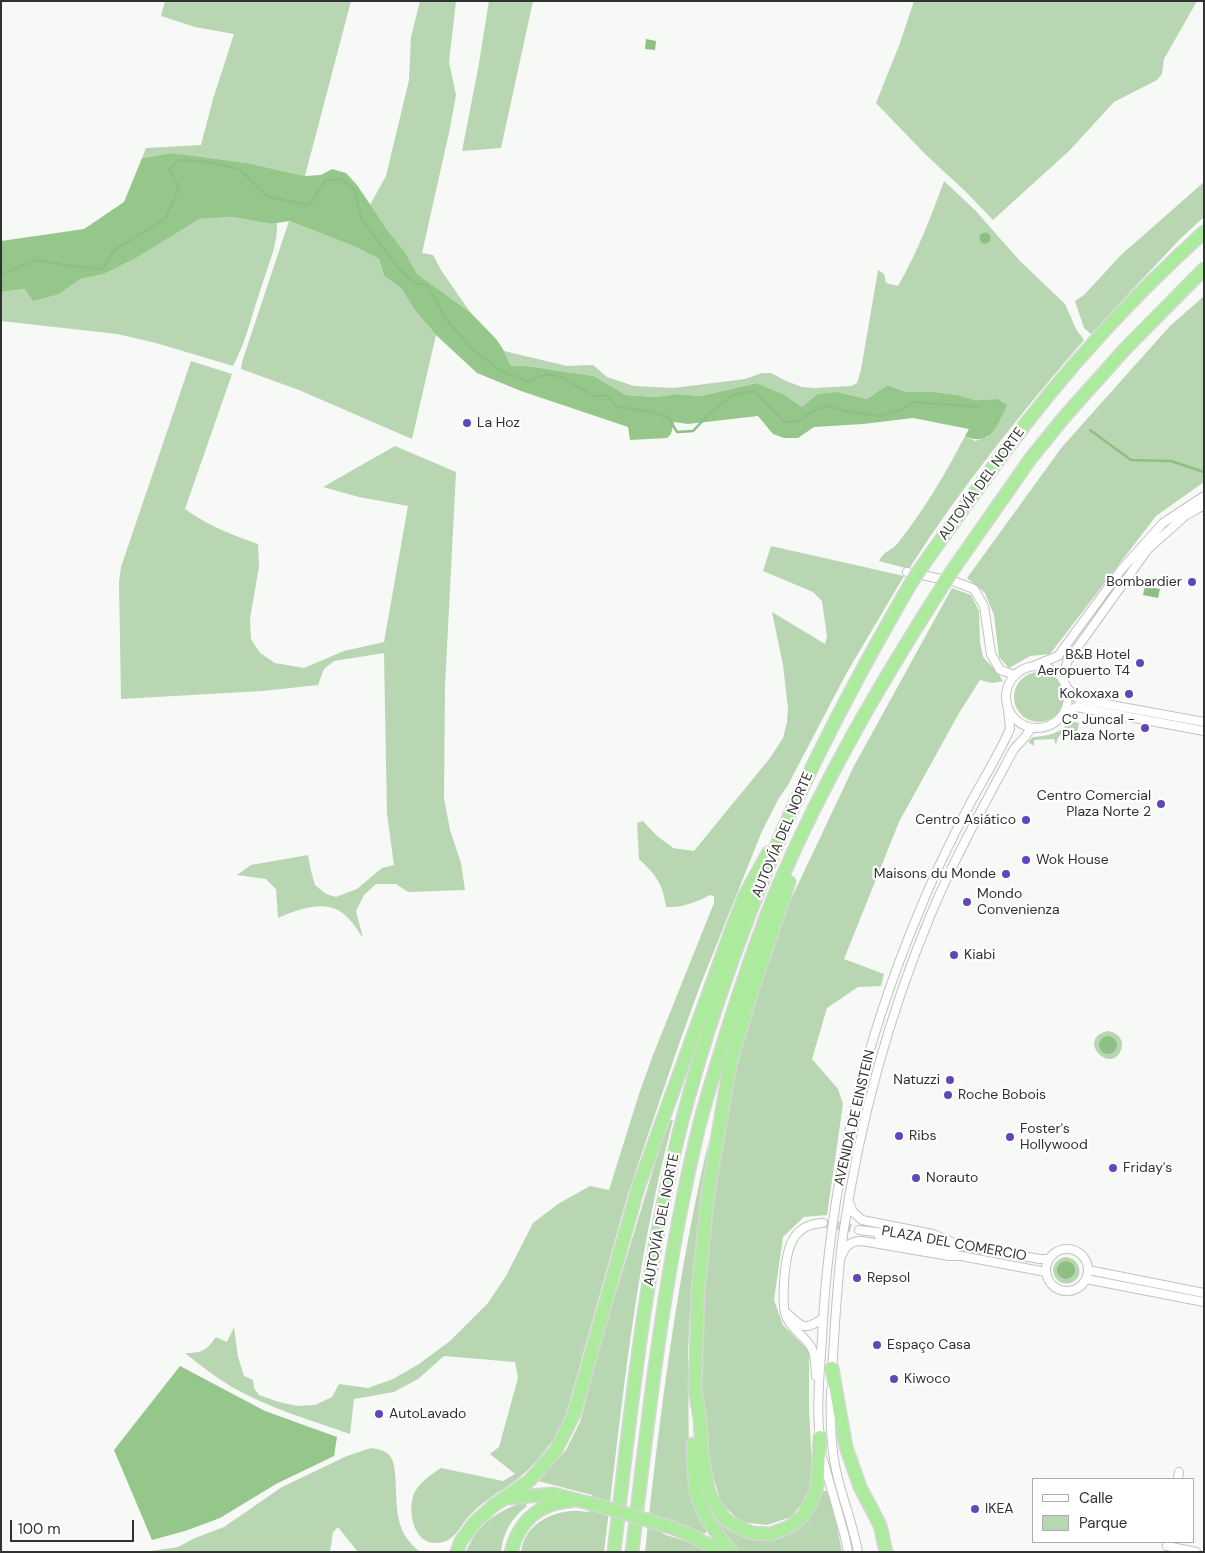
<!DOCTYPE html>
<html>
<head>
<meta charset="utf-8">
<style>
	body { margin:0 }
	#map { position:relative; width:1205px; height:1553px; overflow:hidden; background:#f6f9f5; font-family:"DM Sans",sans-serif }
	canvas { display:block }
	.frame { position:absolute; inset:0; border:2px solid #303130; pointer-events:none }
	.legend { position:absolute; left:1032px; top:1478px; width:162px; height:65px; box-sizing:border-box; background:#fff; border:1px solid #acadac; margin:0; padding:6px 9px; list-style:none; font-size:15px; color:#303130 }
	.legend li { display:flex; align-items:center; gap:10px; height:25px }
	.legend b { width:25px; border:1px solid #acadac }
	.scale { position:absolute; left:10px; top:1520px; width:124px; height:22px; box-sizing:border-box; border:2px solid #303130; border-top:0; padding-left:6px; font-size:15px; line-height:18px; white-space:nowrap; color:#303130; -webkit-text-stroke:4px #fff; paint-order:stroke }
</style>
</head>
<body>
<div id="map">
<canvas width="1205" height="1553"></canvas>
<div class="frame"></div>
<ul class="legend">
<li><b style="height:6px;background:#fff"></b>Calle</li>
<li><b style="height:14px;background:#b8d6b1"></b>Parque</li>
</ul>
<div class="scale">100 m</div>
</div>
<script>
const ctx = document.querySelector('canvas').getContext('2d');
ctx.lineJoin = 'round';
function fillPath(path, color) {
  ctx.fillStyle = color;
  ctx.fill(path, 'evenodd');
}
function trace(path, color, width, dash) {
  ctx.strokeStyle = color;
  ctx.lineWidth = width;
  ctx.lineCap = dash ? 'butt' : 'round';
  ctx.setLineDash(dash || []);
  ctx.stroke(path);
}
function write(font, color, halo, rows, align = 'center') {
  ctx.font = font + ' "DM Sans",sans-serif';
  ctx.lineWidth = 4.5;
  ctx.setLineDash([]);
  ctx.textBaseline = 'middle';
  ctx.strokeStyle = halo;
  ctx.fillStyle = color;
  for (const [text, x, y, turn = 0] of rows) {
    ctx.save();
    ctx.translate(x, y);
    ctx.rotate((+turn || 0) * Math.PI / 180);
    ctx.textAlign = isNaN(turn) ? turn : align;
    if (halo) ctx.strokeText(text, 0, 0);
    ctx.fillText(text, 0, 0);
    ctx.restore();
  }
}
const green = new Path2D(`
	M165 1H351L305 176 247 163 173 153 142 158 146 148 201 145 213 99 234 34 195 27 161 16Z
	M420 1H456L449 62 456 95 450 128 422 253 433 255 441 270 470 312 417 274 405 252 388 231 370 205 386 176 409 80 411 37Z
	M489 1H533L501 148 462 151 478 69Z
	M914 1H1197L1164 59 1162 74 1157 80 1114 102 1069 151 993 220 966 192 926 155 876 103 900 43Z
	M944 181 975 210 1019 260 1065 304 1076 329 1084 340C1021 413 961 487 909 569L879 561C884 550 892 551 898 543 924 510 946 473 965 436L975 441 988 437 997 399 975 400 958 395 936 392H906L887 385 867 399 838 392 802 407 783 394 755 383 701 396 677 394 655 397 626 395 594 376 527 366H509L504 351 567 366 593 365 607 377 634 386 673 388 745 379 762 373H771L786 381 802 387 815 388 851 386 857 383 861 370 878 270 884 274 886 283 898 286C917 253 931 217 944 181Z
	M1204 182V217L1181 238 1091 334 1084 328 1075 301 1084 295 1121 255Z
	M232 217 271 224 277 223C278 243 269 263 263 282 253 310 247 340 233 366L156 343 117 334 1 321V292L25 289 59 294 81 279 104 274 136 258 198 219Z
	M289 221 356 247 379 259 384 276 401 288 414 309 436 335 412 439 299 390 241 369 242 362Z
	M1204 296V482L1156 516 1050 654 1030 656 1009 668 999 657 994 615 985 593 967 578 1062 447 1170 326Z
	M191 361 232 374 185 509C207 525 232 535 258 544L259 566 250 619 251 639 260 653 275 663 304 668 344 651 384 642 408 506 359 497 323 487 395 446 456 472 445 686 444 798 450 830 461 863 465 890 408 892 396 884H376L364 895 356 911 363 938C358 931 353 922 346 916 328 898 299 909 278 918L276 889 266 879 237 875 251 865 308 855 311 871 315 885 326 894 336 897 357 889 382 868 394 865 387 814 384 653 334 661 324 669 318 685 262 691 121 699 119 582 121 567Z
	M771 546 904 576 846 674 788 785 779 798 762 831 700 986 680 1041 628 1194 563 1425C551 1444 538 1462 520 1477 504 1490 485 1499 471 1514 459 1526 455 1544 434 1543 414 1542 408 1513 413 1497 416 1485 431 1474 441 1468L503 1481 515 1474 490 1454 499 1447 518 1378 515 1362 444 1356 418 1379 394 1392 354 1399 350 1434C310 1420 269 1408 232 1387 215 1377 200 1365 185 1353 202 1353 206 1351 216 1337L227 1342 234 1327 238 1357 244 1376 253 1380 254 1388 259 1395 279 1402 297 1406 315 1405 332 1397 339 1384 368 1388 393 1379 419 1364 450 1341 488 1303 506 1276 533 1223 558 1204 590 1186 609 1190 639 1094 653 1055 714 903V896L710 895C696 902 682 908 666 907 663 884 656 875 639 859L637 823 643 821 656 835 673 848 694 851 770 758 783 738 787 722 788 708 783 665 772 612 825 644 827 636 822 601 813 592 763 571Z
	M952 588 971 595 979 611 980 643 983 657 997 672 1003 681 992 683 980 680 959 713 899 822 844 959 884 974 881 986 858 987 827 1008 812 1059 838 1089 843 1104 827 1215 804 1217 783 1237 774 1300 783 1325 809 1351V1407L812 1471 807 1498 791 1517 767 1525 741 1522 721 1503 709 1461 700 1381 706 1263 727 1095 774 935 854 766Z
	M1014 697a25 25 0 1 1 50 0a25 25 0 1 1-50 0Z
	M1071 721 1079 723 1077 734C1065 731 1058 732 1056 745L1054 739 1034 740V746L1028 742 1033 737C1049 736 1060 733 1071 721Z
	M1108 1031C1117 1032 1125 1040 1121 1050 1110 1076 1075 1038 1108 1031Z
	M668 1120H673C635 1262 622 1407 604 1552H521C524 1526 549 1512 573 1511 578 1510 584 1512 589 1512L592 1495 538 1481 566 1450 580 1422 602 1339Z
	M709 1140 697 1232 691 1291 688 1351 689 1471 691 1495 696 1511 708 1530 704 1534 666 1518 663 1534 701 1546 711 1552H645C660 1413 677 1276 709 1140Z
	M1065 1257C1080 1257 1086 1278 1070 1283 1053 1287 1045 1262 1065 1257ZM1068 1261 1071 1277 1066 1279 1062 1262Z
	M371 1448C377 1449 385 1450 389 1455 394 1460 394 1467 395 1473 398 1505 392 1530 420 1552H358L338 1527 333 1532 330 1552H145L178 1547 195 1538 224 1527 282 1487 347 1456Z
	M822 1491H827L835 1517 842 1552H739L711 1517 714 1515C718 1519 722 1526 727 1529 766 1553 810 1535 822 1491Z
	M524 1502 527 1506C512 1518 503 1532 501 1552H466C478 1523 496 1512 524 1502Z`);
const forest = new Path2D(`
	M173 153 247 163 305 176 321 175 332 169 346 173 357 185 388 231 405 252 417 274 470 312 497 340 504 351 510 366H527L594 376 626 395 655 397 677 394 701 396 756 383 783 394 802 407 818 394 838 392 867 399 887 385 906 392H936L958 395 975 400 997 399 1007 405C998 424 991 448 965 436L969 429 913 418 863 424 814 427 798 438H784L773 434 758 416 688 424 674 422 671 434 667 438 630 440 628 427 521 391 477 373 436 335 414 309 401 288 384 276 379 259 356 247 289 221 271 224 232 217 199 219 136 258 104 274 81 279 59 294 33 301 25 289 1 292V241L84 229 124 202 142 158Z
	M180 1366 265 1411 337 1437 334 1456 276 1484 220 1518 185 1531 152 1540 114 1450Z`);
const water = new Path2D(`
	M646 39 656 41 655 50 645 49Z
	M979.5 238a5.5 5.5 0 1 1 11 0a5.5 5.5 0 1 1-11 0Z
	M1145 586 1160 589 1158 598 1143 595Z
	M1099 1045a9 9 0 1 1 18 0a9 9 0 1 1-18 0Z
	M1057 1270a9 9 0 1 1 18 0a9 9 0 1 1-18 0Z`);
const stream = new Path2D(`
	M1 274 37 260 70 266 103 269 114 250 165 219 179 187 169 170 178 160 208 162 239 169 268 197 309 205 326 180 342 179 354 189 361 218 399 269 416 284 427 285 446 319 472 349 501 371 527 381 548 374 559 376 595 396 607 395 617 407 647 411 668 417 677 432 693 431 710 413 733 395 755 391 784 422 798 421 813 411 827 406 845 411 880 416 901 410 914 402 980 407
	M1090 430 1131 460 1171 461 1204 472`);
const minorTunnel = new Path2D(`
	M823 1223 851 1228`);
const minor = new Path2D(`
	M907 572 956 582 974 589 984 606 991 654 1000 670 1015 675
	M1036 665 1058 656 1121 570 1163 523 1204 496
	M1006 697a31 31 0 1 1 62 0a31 31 0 1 1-62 0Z
	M1064 679 1067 662 1148 549 1185 516 1204 505
	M1068 689 1078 699 1204 722
	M1064 714 1076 707 1204 731
	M849 1202 853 1212 862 1220 933 1234 952 1242
	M859 1230 885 1233 1040 1259H1049
	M879 1236 955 1253
	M1046 1270a21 21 0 1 1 42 0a21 21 0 1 1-42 0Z
	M842 1255C846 1245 851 1241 862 1241L949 1256H961L1046 1272
	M1088 1270 1204 1293
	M1086 1279 1204 1302
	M788 1314C802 1328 806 1331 823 1318
	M832 1371C835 1326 837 1280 843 1235 859 1125 888 1017 931 914 955 857 985 803 1014 749L1025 737 1031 728
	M816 1376C815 1367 816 1357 812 1349 806 1336 791 1330 786 1316 782 1306 784 1293 784 1282 786 1254 789 1224 823 1223
	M831 1390C830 1417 830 1443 836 1470 842 1498 853 1524 858 1552
	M820 1440C816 1406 820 1372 822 1338 829 1191 862 1047 919 912 934 874 952 838 971 802 984 778 999 754 1010 729L1008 709
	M822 1456 845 1537 848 1552
	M1178 1479 1179 1472
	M1167 1546 1196 1552`);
const highway = new Path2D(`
	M923 565C950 527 977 489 1005 451 1062 374 1132 297 1204 232
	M952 571 1031 458 1066 415 1126 348 1204 269
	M789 882 752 991 730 1065 708 1193 698 1291 695 1390 700 1419 702 1454 709 1492 714 1503 725 1519 738 1527 752 1533 771 1534 789 1527 803 1516 812 1500 817 1486 820 1437
	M832 1368 846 1447 860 1487 880 1525 886 1552
	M693 1444C694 1461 693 1479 697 1495 703 1517 717 1534 731 1552
	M508 1498 553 1494 604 1507
	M673 1528 695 1537 720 1552
	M457 1552 461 1541 475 1522 493 1506 529 1481 539 1470 556 1450 574 1414 638 1188 730 934 745 895 768 853
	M511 1552C519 1521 539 1503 571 1501
	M614 1552C631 1407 646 1262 682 1121 703 1041 730 963 760 887 775 850 789 813 807 778 839 711 874 647 911 583
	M632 1552C649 1409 665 1266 699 1126 705 1103 712 1080 719 1057 737 998 756 939 780 882 824 780 880 684 940 590`);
const highwayBridge = new Path2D(`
	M911 583 923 565
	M940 590 952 571
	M604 1507 673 1528`);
const markers = [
	[467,423,5,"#6245bd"],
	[1192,582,5,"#6245bd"],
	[1140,663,5,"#6245bd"],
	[1129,694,5,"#6245bd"],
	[1145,728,5,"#6245bd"],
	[1161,804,5,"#6245bd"],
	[1026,820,5,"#6245bd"],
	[1026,860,5,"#6245bd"],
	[1006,874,5,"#6245bd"],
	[967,902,5,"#6245bd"],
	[954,955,5,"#6245bd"],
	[950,1080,5,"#6245bd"],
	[948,1095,5,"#6245bd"],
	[899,1136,5,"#6245bd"],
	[1010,1137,5,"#6245bd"],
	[1113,1168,5,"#6245bd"],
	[916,1178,5,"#6245bd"],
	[857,1278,5,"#6245bd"],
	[877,1345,5,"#6245bd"],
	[894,1379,5,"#6245bd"],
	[379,1414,5,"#6245bd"],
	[975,1509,5,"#6245bd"]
];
const poiNames = [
	["La Hoz",477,423],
	["Bombardier",1182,582,"right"],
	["B&B Hotel",1130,655,"right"],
	["Aeropuerto T4",1130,671,"right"],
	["Kokoxaxa",1119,694,"right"],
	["Cº Juncal -",1135,720,"right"],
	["Plaza Norte",1135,736,"right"],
	["Centro Comercial",1151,796,"right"],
	["Plaza Norte 2",1151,812,"right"],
	["Centro Asiático",1016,820,"right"],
	["Wok House",1036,860],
	["Maisons du Monde",996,874,"right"],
	["Mondo",977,894],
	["Convenienza",977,910],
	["Kiabi",964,955],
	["Natuzzi",940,1080,"right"],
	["Roche Bobois",958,1095],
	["Foster's",1020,1129],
	["Hollywood",1020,1145],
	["Ribs",909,1136],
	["Friday's",1123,1168],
	["Norauto",926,1178],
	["Repsol",867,1278],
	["Espaço Casa",887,1345],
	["Kiwoco",904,1379],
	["AutoLavado",389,1414],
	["IKEA",985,1509]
];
const streetNames = [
	["AUTOVÍA DEL NORTE",982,484,-54],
	["AUTOVÍA DEL NORTE",783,835,-67],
	["AVENIDA DE EINSTEIN",855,1118,-77],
	["AUTOVÍA DEL NORTE",662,1220,-79],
	["PLAZA DEL COMERCIO",954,1244,10]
];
fillPath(green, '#b8d6b1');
fillPath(forest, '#96c78a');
fillPath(water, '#8ebf83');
trace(stream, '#8ebf83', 2.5);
trace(minorTunnel, '#ced1ce', 8, [8, 4]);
trace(minor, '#c1c4c0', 10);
trace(highway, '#d6d6d6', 15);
trace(minor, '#fff', 8);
trace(highway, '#acea9e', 12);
trace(highwayBridge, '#d6d6d6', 15, []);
trace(highwayBridge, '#acea9e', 12);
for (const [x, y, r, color] of markers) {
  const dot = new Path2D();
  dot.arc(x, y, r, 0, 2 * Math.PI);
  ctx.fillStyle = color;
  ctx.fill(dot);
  trace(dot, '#fff', 2);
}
write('14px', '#303130', '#fff', poiNames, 'left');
write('14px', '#303130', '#fff', streetNames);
</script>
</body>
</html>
